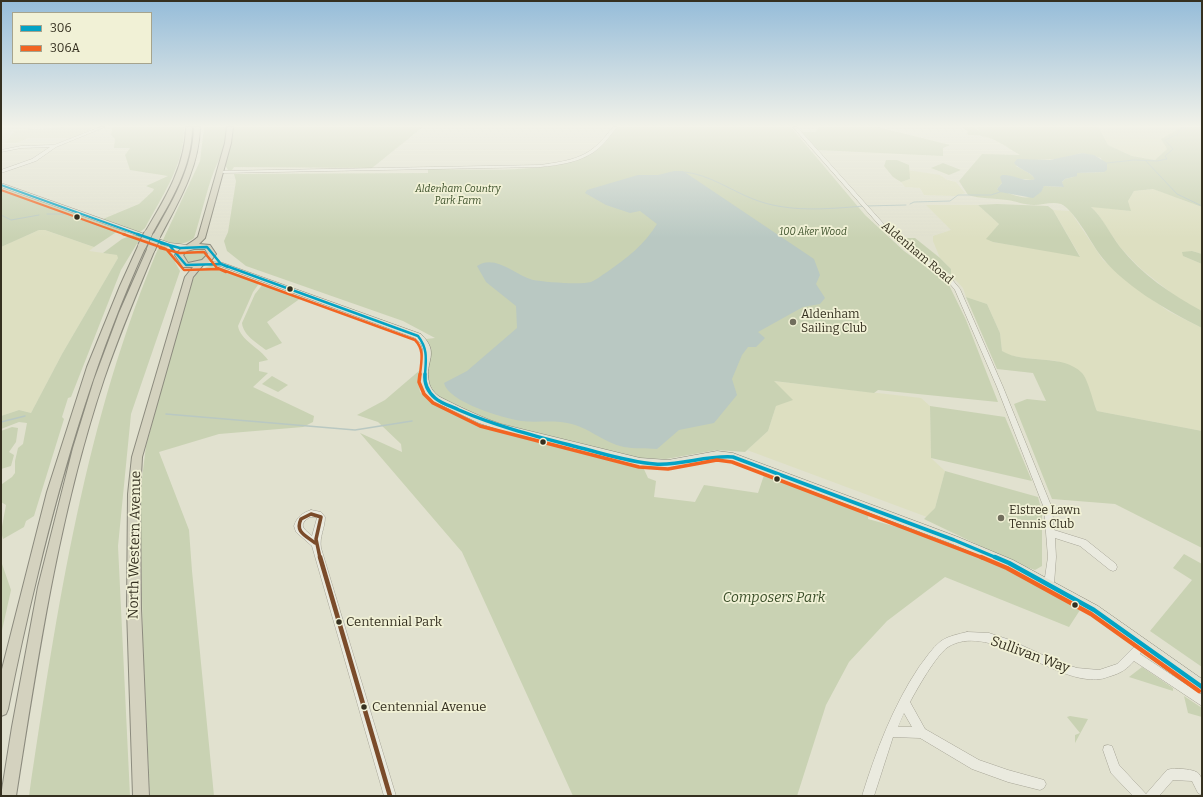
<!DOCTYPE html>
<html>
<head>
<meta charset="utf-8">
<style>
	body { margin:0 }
	#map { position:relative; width:1203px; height:797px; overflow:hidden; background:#e1e1cf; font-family:Bitter,serif }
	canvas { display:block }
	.frame { position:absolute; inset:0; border:2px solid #353020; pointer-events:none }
	.legend { position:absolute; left:12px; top:12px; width:140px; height:52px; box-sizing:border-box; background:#f1f1d6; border:1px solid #a6a48d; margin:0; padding:5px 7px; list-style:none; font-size:12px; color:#353020 }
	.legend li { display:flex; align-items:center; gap:8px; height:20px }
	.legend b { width:20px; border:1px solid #a6a48d }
</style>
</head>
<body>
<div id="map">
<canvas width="1203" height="797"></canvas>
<div class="frame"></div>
<ul class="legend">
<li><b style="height:5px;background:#03a3c5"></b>306</li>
<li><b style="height:5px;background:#f26522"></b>306A</li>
</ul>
</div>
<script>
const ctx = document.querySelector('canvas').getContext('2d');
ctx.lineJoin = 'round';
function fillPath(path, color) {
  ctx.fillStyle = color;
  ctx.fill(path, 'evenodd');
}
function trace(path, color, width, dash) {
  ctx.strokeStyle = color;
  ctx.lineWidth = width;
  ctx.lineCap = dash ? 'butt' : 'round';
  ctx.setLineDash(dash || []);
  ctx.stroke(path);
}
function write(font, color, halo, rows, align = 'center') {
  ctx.font = font + ' Bitter,serif';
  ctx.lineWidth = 3.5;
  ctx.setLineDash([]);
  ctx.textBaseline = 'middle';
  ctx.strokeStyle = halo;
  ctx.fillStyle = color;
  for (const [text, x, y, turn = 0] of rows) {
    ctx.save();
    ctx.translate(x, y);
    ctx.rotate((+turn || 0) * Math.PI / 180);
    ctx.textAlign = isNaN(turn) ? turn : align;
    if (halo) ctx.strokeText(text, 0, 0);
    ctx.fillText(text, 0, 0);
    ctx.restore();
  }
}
const farmland = new Path2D(`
	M64 127H97L71 138H29L16 143H5L15 130Z
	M1099 127H1182L1162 139 1167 149 1156 160 1132 156 1108 145Z
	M908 170 940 175 947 180 956 182 965 193 955 196 924 195 920 188 905 187 901 182 910 179Z
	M1154 189 1202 207V254L1192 251 1183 256 1202 264V311L1180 300 1140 268 1120 247 1097 213 1090 206 1130 211 1128 201 1134 191Z
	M926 205H978L999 224 987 239 993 242 1080 256 1053 210 1070 211 1103 260 1126 280 1168 311 1202 328V431L1097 411 1083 374 1057 361 1024 358 1008 355 1002 351 1000 333 987 304 966 297 963 288 951 275V269L940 258 933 241V236L951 230Z
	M39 230H45L94 247 89 251 118 255V258L62 354 31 413 19 410 1 416V247Z
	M773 381 921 398 930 406 931 458 945 471 935 508 927 517 747 450 768 431 776 406Z`);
const green = new Path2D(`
	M112 127H184C185 164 162 196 145 228L139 233 103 219 139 204 153 191 154 189 146 186 168 176 130 170 125 155 130 148H114L115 139 111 135Z
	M204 127H228C228 143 220 157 214 171 206 192 201 216 194 238 183 246 175 245 163 240L200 161Z
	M233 127H423L372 168 234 167 232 170H228L225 165 233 135Z
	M616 127H791L865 215 904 251 948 283 966 320 998 402 878 390 874 393 774 381 793 400 776 406 768 431 745 452 717 450 666 459 638 458 484 420 433 394 426 384 430 348 426 339 435 338 403 321 246 266 227 251 224 241 228 232 236 181 234 174 428 173V169C474 169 548 175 588 154 599 149 608 135 616 127Z
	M819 127H878L950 145 943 148V156L817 150 801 132H815Z
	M963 127H975L980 132 976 127H1099L1108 145 1132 156 1155 160 1167 149 1161 139 1182 127H1202V207L1153 189 1134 191 1128 201 1131 211 1091 207C1103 218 1110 234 1120 247 1141 274 1172 295 1202 311V328C1167 310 1121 285 1098 252 1090 240 1073 209 1061 204 1052 201 1042 205 1034 205 1024 205 1016 201 1007 200 993 198 981 199 968 195L959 181 982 154 1020 155C1000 143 992 135 968 135L967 131 962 128ZM1082 153 1101 158 1104 172 1077 173 1073 177 1065 179 1062 182 1063 187 1044 186C1031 206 1016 195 997 189L1002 183 1023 179 1031 180 1036 179 1029 173 1016 166 1036 160 1058 159Z
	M886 160H897L909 165 910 179 901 182 893 177 884 166Z
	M943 163 961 170 949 175 931 168Z
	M1 187 127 232 126 233 118 231 94 247 45 230H39L1 247Z
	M997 204 1048 206 1053 210 1080 257 993 242 986 239 999 224 978 205Z
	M135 234 141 237 121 270 71 397 68 398 62 417 64 419 34 516 26 521 24 527 3 539 1 532 6 505 1 502 2 484 12 477 15 473V461L18 448 23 444 27 423 19 422 1 429V416L19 410 31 413 62 354 118 258 117 255 103 253 122 239Z
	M898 238H915L940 258 951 269V275Z
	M160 244 165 246 175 256V262L180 271 131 414 118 546 130 796H29C57 609 85 419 160 244Z
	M201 248 208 255 205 259 189 262 183 255 187 250Z
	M1192 251 1202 254V264L1183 256 1182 252Z
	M211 266 218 267 260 282 253 292 238 326C240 340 260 348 268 360L259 362V371L268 373 253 387 314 416 313 422 303 427 219 434 159 452 189 530 192 571 214 796H150L143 645 140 495 146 446 189 289C194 277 197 269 211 266Z
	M263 284 301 298 267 322 282 343 266 350C257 343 243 335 242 323L255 294Z
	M966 297 987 304 1000 333 1002 351C1025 365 1063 353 1082 373 1088 379 1093 402 1097 411L1202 431V548L1115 504 1052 499 1014 404 1027 399 1046 401 1033 373 997 369Z
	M420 370 418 375 420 392 440 405 483 425 528 439 643 467 648 478 656 481 654 497 695 502 704 485 758 493 765 472 869 511 868 519 912 531 1025 576 1080 610 1069 627 945 577 887 621 849 662 826 705 797 796H573L462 552 360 433 402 452 401 444 378 422 357 415 385 400Z
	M272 376 288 385 278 392 262 384Z
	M930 406 1005 417 1032 481 931 458Z
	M12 427 18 428 16 442 9 452 14 455 11 466 1 469V431Z
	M945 471 1038 497 1042 512V566L1035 570 1020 565 924 519 935 508Z
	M1184 554 1202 564V667L1150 631 1192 580 1173 568Z
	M1 561 11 590 1 635Z
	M1142 667 1173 688V691L1129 677Z
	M1184 696 1202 708V717L1188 713Z
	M1070 716 1088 719 1075 743V735L1080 733 1067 717Z`);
const water = new Path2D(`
	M1082 153 1094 155 1107 163V170L1104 172 1077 173V176L1065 179 1062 182 1064 187 1044 186 1041 192 1033 198 1000 192 997 189 1002 183 1000 177 1002 175C1013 174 1025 183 1035 179 1030 171 1019 170 1014 163L1017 159 1050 160Z
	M674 171H683L814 259 820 275 816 284 825 298 820 304 803 307 758 332 765 338 756 347H748L742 355 732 379 737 395 714 423 679 430 657 449C646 448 634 449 624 447 604 443 587 426 567 423 552 420 536 423 521 421 503 418 448 402 444 383L467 371 517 328 516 306 486 282 477 266C496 254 514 275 533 280 545 282 580 285 591 282 596 280 602 275 607 272 627 258 644 245 657 224L640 211 630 213 606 205 585 193 587 190 638 175H658Z`);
const streamFar1 = new Path2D(`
	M1146 161 1177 194 1202 206
	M1107 163 1134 160 1157 161 1167 159 1165 156 1173 149 1165 140 1178 134 1181 128H1188L1187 127
	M685 172C710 175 730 190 753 199 788 213 827 209 864 206
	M910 204 914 202 950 201 958 195H991L1000 192
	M867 206 906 205
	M47 214H64
	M1 215 11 220 39 215`);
const stream = new Path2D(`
	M166 414 355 430 412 421
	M1 422 25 416`);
const minor = new Path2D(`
	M100 127H105L56 147 36 161 1 173V170L32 159 50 147 21 148 1 152V150L21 146 54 145Z
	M613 127H617C611 134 606 142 599 148 583 162 560 165 540 167L220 173 218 172 220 171 540 165C560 162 581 160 596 146 603 140 608 133 613 127Z
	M793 127H797L891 232 950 277 960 289 1003 387 1052 508 1054 530 1086 540 1116 564 1117 567 1116 570 1113 571 1110 570 1080 546 1055 538 1056 557 1054 584 1052 587 1049 588 1046 587 1044 584 1048 557 1044 508 997 387 955 290 946 279 887 234Z
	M311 510 321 512 325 517C325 528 319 537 321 548L396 796H384L312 546 296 532 294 526C297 517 302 513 311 510ZM310 517H314L317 518 312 536C304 529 297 525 310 517Z
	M967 632 989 633 1010 640 1056 661 1077 668 1099 670 1117 664 1134 647 1137 645 1140 647 1142 650 1140 654 1202 695V706L1134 661C1127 669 1121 673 1111 676 1107 677 1103 679 1100 679 1096 680 1091 679 1087 679 1046 675 986 623 948 647 936 655 917 689 910 702L925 729 979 760 1008 770 1044 780 1046 784 1044 788 1040 790 1008 782 972 769 920 738 893 737 874 796H862C876 751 893 706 919 667 926 658 932 648 941 641 948 636 959 634 967 632ZM904 713 912 727H898Z
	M1108 745 1112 746 1119 765 1146 794 1167 770C1172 768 1177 769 1183 769 1203 771 1202 775 1202 795L1198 793 1192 781 1173 780 1159 796H1133L1111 773 1103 750 1104 746Z`);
const major = new Path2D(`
	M1 183 170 243 188 245 191 247 188 249 167 246 1 187Z
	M202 261 223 263 421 334C441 354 424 361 429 382 430 388 435 394 440 397 445 400 451 402 456 405 471 412 486 419 501 424L640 458 668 460 717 451 733 453 958 537 1013 560 1098 606 1202 679V694L1197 692 1090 614 1005 566 950 543 732 461 717 459 668 468 640 466 500 430 479 423 433 401 425 393 420 382 423 350 421 344 415 338 220 266 200 264V262Z`);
const highway = new Path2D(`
	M186 127H192C192 168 171 200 152 234L148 236H145L144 234C164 200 185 168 186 127Z
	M194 127H200C199 168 179 201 160 237L156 239H153L152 237C172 202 193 168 194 127Z
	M227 127H233L231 143 205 238 199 244 210 245 216 254 210 262 203 265 193 277 142 457 140 494 141 609 149 796H133L127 609 128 494 132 457 185 277 193 267H183L175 255C181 247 190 244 198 237L225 143ZM194 249H205L208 254 202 260 188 263 183 255 187 251Z
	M139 244H142L146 246C98 351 65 461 38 573 27 618 17 663 8 709L6 714 1 716V673L47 492 87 367 120 286Z
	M148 247H151L155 249C137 292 119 335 104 379 59 513 38 656 16 796H1L12 727 38 587 73 448 94 380 119 313Z`);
const highwayBridge = new Path2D(`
	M142 246 148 234
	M151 249 156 237`);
const bus1Far3 = new Path2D(`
	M1 185 140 235`);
const bus1Far2 = new Path2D(`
	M137 234 169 245 186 265 221 264 418 336C428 349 426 359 425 375
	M161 243 180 248 207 247 221 264 228 267`);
const bus1Far1 = new Path2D(`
	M425 374C424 384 427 391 435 398 442 404 451 406 459 410 498 427 539 437 581 448 605 454 629 462 655 464 681 466 706 455 733 457L954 540 997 558`);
const bus1 = new Path2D(`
	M995 557 1009 563 1094 610 1202 687`);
const bus2Far3 = new Path2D(`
	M1 190 126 235`);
const bus2Far2 = new Path2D(`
	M123 234 166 249 184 270 220 269 415 340C425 350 421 362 420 375
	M160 248 180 253 204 252 217 268 226 272`);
const bus2Far1 = new Path2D(`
	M420 374 419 382 424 394 433 403 480 426 639 467 668 469 717 460 732 462 983 558`);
const bus2 = new Path2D(`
	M981 557 1007 568 1091 614 1199 691`);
const bus3Far1 = new Path2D(`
	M315 543C305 535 295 532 301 519L311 514 321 517 316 539 320 558`);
const bus3 = new Path2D(`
	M320 557 390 796`);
const markers = [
	[77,217,3.5,"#353020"],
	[290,289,3.5,"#353020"],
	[793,322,4,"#716e5d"],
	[543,442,3.5,"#353020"],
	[777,479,3.5,"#353020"],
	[1001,518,4,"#716e5d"],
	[1075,605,3.5,"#353020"],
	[339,622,3.5,"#353020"],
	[364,707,3.5,"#353020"]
];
const farParknames = [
	["Aldenham Country",458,189],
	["Park Farm",458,201],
	["100 Aker Wood",813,232]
];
const streetNames = [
	["Aldenham Road",917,253,40]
];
const poiNames = [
	["Aldenham",801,315],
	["Sailing Club",801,329],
	["Elstree Lawn",1009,511],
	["Tennis Club",1009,525]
];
const nearBusnames = [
	["Centennial Park",346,622],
	["Centennial Avenue",372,707]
];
const nearStreetnames = [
	["North Western Avenue",135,545,-89],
	["Sullivan Way",1030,655,20]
];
const nearParknames = [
	["Composers Park",774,598]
];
fillPath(farmland, '#dddfc1');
fillPath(green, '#c9d2b3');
fillPath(water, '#b9c8c2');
trace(streamFar1, '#b9c8c2', 1);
trace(stream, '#b9c8c2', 1.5);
trace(minor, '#a7a597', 1);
trace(major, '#8c8b7e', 1);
trace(highway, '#8c8b7e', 2);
fillPath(minor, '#eaeadf');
fillPath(major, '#e1e1d2');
fillPath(highway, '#d4d2bf');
trace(highwayBridge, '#8c8b7e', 10, []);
trace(highwayBridge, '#d4d2bf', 8);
trace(bus1Far3, '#03a3c5', 2);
trace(bus1Far2, '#03a3c5', 2.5);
trace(bus1Far1, '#03a3c5', 3.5);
trace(bus1, '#03a3c5', 4.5);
trace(bus2Far3, '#f26522', 2);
trace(bus2Far2, '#f26522', 2.5);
trace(bus2Far1, '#f26522', 3.5);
trace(bus2, '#f26522', 4.5);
trace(bus3Far1, '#7a4b2a', 3.5);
trace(bus3, '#7a4b2a', 4.5);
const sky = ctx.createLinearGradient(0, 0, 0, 238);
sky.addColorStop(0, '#95bcd9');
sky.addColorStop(0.53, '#f2f2e9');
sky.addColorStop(1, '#f2f2e900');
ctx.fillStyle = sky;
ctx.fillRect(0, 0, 1203, 238);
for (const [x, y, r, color] of markers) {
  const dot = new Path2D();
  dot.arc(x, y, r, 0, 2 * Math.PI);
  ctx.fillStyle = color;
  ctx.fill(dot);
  trace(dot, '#f1f1d6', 1.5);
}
write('italic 10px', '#3b4f29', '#f1f1d6', farParknames);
write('12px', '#353020', '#f1f1d6', streetNames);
write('12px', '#353020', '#f1f1d6', poiNames, 'left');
write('13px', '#353020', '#f1f1d6', nearBusnames, 'left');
write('14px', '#353020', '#f1f1d6', nearStreetnames);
write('italic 14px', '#3b4f29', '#f1f1d6', nearParknames);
</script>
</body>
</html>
